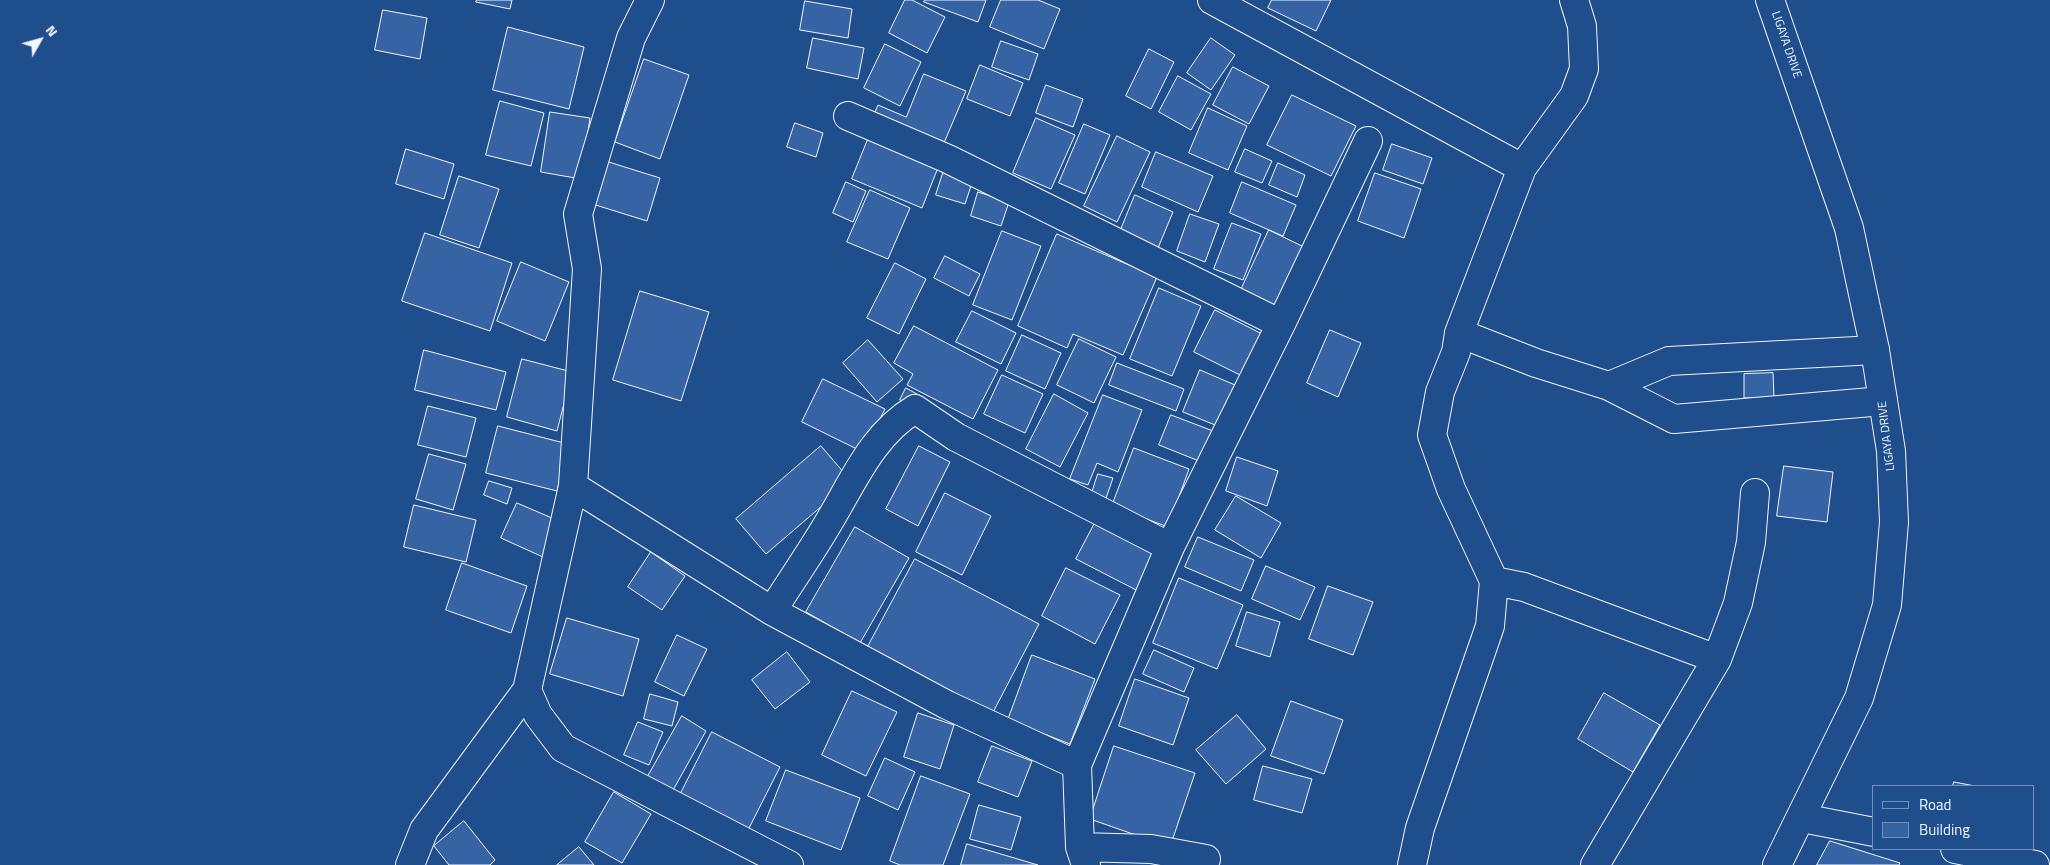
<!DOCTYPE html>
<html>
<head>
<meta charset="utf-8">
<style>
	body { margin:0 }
	#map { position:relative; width:2050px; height:865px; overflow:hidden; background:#1f4e8c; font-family:"Titillium Web",sans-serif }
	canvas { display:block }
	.legend { position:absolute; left:1872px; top:785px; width:162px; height:65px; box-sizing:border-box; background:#1f4e8c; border:1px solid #7391ba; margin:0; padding:6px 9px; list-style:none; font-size:15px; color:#f2f6ff }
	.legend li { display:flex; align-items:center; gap:10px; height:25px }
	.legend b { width:25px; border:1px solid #7391ba }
	.north { position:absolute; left:15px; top:15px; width:50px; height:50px; -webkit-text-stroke:4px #1f4e8c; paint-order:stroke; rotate:52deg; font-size:14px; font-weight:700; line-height:20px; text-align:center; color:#f2f6ff }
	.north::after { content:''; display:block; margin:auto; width:18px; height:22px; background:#f2f6ff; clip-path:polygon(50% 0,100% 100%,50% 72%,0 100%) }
</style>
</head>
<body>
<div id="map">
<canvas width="2050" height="865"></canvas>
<ul class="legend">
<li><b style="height:6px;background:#1f4e8c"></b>Road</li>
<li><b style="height:14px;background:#3563a3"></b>Building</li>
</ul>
<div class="north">N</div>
</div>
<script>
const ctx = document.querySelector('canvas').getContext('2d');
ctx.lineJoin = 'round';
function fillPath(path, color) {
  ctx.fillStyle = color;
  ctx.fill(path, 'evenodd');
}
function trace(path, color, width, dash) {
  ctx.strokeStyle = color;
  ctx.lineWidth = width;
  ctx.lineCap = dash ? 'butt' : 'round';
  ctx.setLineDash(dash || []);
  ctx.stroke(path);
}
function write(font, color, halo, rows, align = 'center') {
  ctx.font = font + ' "Titillium Web",sans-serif';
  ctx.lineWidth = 4;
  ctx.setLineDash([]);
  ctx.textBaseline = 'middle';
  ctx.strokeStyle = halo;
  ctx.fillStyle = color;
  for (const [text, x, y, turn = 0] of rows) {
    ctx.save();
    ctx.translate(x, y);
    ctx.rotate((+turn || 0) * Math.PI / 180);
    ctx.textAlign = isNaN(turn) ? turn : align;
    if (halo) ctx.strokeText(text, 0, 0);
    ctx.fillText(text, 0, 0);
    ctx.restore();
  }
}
const building = new Path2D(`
	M477 0H512L510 9 476 2Z
	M905 0H912L945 17 927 53 889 33Z
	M925 0H986L978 22 924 2Z
	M1001 0H1038L1060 9 1044 49 990 27Z
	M1272 0H1331L1316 31 1268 8Z
	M805 1 852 9 848 38 800 30Z
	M383 10 427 18 420 59 375 50Z
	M508 27 584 47 569 109 493 90Z
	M813 38 864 48 858 79 807 68Z
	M1211 38 1235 55 1211 90 1187 73Z
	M1001 41 1038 54 1029 80 992 67Z
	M885 44 921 62 900 106 864 88Z
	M1149 49 1174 62 1151 109 1126 96Z
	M644 59 689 75 660 159 615 142Z
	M980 65 1023 83 1010 116 967 99Z
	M1233 67 1269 86 1249 124 1213 105Z
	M924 74 966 91 941 150 871 121 878 105 906 117Z
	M1178 76 1211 94 1191 130 1159 112Z
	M1046 85 1083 99 1073 127 1036 113Z
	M1292 95 1356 126 1331 176 1267 145Z
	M500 101 544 113 531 166 486 155Z
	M1208 108 1247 126 1228 170 1189 153Z
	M550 112 590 118 581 179 541 172Z
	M1036 118 1075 135 1051 189 1013 173Z
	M795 123 823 133 816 157 787 147Z
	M1084 124 1110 135 1085 194 1059 183Z
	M871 132 941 160 922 208 852 179Z
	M1117 136 1150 152 1117 222 1084 206Z
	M1392 144 1432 158 1423 184 1383 170Z
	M406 149 454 164 444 199 396 184Z
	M1245 149 1272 161 1262 183 1235 172Z
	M1156 152 1213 176 1198 212 1142 187Z
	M599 159 660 178 647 221 586 202Z
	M1278 163 1305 175 1297 197 1269 185Z
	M945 167 974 177 965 204 936 195Z
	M1375 173 1421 189 1404 238 1358 221Z
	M459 176 499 189 479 248 440 235Z
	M846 182 866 191 853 222 833 213Z
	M1242 182 1296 205 1283 236 1230 213Z
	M870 190 910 208 888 259 847 242Z
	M978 192 1009 202 1001 226 971 216Z
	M1135 195 1173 212 1158 248 1120 232Z
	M1190 214 1219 224 1205 262 1177 251Z
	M1232 223 1261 234 1243 280 1214 269Z
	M1269 230 1312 251 1284 312 1240 292Z
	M1002 231 1041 246 1012 320 973 305Z
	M425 233 512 263 490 331 402 301Z
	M1057 234 1157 277 1123 355 1073 334 1067 348 1018 326Z
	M945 256 980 274 969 296 934 278Z
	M521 262 569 282 545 341 497 321Z
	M895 263 926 279 899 334 867 318Z
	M1159 288 1201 306 1172 376 1130 359Z
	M640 291 709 312 681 401 613 380Z
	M1215 310 1264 335 1244 377 1194 352Z
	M972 311 1016 333 1001 364 956 342Z
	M914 326 998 370 973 419 907 385 913 374 894 363Z
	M1330 330 1361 343 1338 397 1307 383Z
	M1022 335 1061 353 1045 389 1006 371Z
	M1079 339 1116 357 1094 403 1057 385Z
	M868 340 903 379 877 402 843 363Z
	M424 350 506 372 496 410 415 390Z
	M522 359 572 372 557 431 507 417Z
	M1117 363 1184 389 1176 411 1109 385Z
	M1200 370 1242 388 1225 429 1183 412Z
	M1773 373 1774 398H1744V374Z
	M1002 375 1043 394 1025 433 984 414Z
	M823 379 885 409 863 452 802 422Z
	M906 388 924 398 918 409 900 400Z
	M1054 394 1088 413 1060 467 1026 449Z
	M1103 395 1142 410 1118 472 1097 463 1088 485 1070 479Z
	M428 406 476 418 466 457 418 445Z
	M1171 415 1221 434 1209 465 1159 445Z
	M498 426 568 444 557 491 486 473Z
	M821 446 851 481 766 554 736 519Z
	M919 446 950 462 918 526 886 509Z
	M1134 448 1189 469 1168 527 1112 506Z
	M429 454 466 464 453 510 416 499Z
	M1237 457 1278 471 1267 506 1226 491Z
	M1784 466 1833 472 1827 522 1777 516Z
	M1098 474 1113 478 1105 501 1091 496Z
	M489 481 512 488 507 504 484 495Z
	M945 493 991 516 962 575 916 552Z
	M1236 496 1281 523 1261 558 1215 530Z
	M517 503 559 521 543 557 501 538Z
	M414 505 476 520 466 562 404 547Z
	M1096 521 1161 554 1142 593 1076 559Z
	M855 527 909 558 860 643 806 612Z
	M1198 537 1254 560 1241 591 1185 567Z
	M651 552 685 576 662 610 628 587Z
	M915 559 1039 624 989 720 864 654Z
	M462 563 527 586 511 633 446 610Z
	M1266 566 1315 587 1300 620 1252 599Z
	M1066 568 1120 595 1095 644 1042 616Z
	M1179 578 1243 605 1217 669 1153 643Z
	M1328 586 1373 602 1353 655 1309 639Z
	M1247 612 1280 622 1270 657 1236 646Z
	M567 618 639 639 623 696 550 674Z
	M677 635 707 649 684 696 655 682Z
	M1154 650 1194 668 1184 692 1143 674Z
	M787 652 810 682 775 709 752 680Z
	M1032 655 1095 679 1070 744 1008 720Z
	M1135 679 1189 698 1173 745 1119 726Z
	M852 691 897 712 866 776 822 755Z
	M1604 693 1660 725 1633 772 1578 739Z
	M650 694 678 702 672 726 644 719Z
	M1291 701 1343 720 1324 774 1271 756Z
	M918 713 954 725 940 769 904 757Z
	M1237 715 1266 749 1226 784 1196 750Z
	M682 716 706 731 672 792 647 778Z
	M638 722 663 732 649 765 624 755Z
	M712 732 780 767 748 830 680 795Z
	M992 746 1032 761 1018 797 978 782Z
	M1114 746 1195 773 1170 847 1090 819Z
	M885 758 915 772 898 810 868 796Z
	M1263 766 1312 779 1302 813 1254 800Z
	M786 770 860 798 841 850 766 821Z
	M921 776 970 794 943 865H900L890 861Z
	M1954 782 1975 786H1953Z
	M614 792 651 814 622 863 585 842Z
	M979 805 1021 817 1011 850 970 839Z
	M464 821 495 860 490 865H449L434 846Z
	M1830 841 1900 863 1899 865H1817Z
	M967 844 1038 865H961Z
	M579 847 594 865H557Z`);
const minor = new Path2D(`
	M650 0 631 38 578 214 587 269 573 486 527 690 538 715 563 748 789 865
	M1212 0 1522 168
	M848 116 948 159 1281 324
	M1459 333 1536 363 1609 386 1674 419 1883 401
	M1609 386 1669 361 1875 350
	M573 486 772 611 947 705 1077 765
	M1494 581 1524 587 1717 659
	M772 611C791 581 812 551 830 520 854 480 873 434 915 409L956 437 1170 547
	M1802 818 1874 832
	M1080 847 1151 849 1206 859
	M1955 849 2035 865
	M410 865 424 830 527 690
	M1086 865 1080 847 1077 765 1170 547 1281 324 1368 141
	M1412 865 1420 828 1490 626 1494 581 1451 489 1432 435 1440 392 1456 352 1459 333 1522 168 1574 96 1584 69 1582 26 1574 0
	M1595 865 1717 659 1738 603 1751 542 1755 493`);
const major = new Path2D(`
	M1770 0 1849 228 1875 350 1891 451 1894 522 1887 605 1859 698 1777 865`);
const streetNames = [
	["LIGAYA DRIVE",1786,45,71],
	["LIGAYA DRIVE",1887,436,-97]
];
fillPath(building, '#3563a3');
trace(building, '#f2f6ff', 1);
trace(minor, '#f2f6ff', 30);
trace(major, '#f2f6ff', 30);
trace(minor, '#1f4e8c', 28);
trace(major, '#1f4e8c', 28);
write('12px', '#f2f6ff', '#1f4e8c', streetNames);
</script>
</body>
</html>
